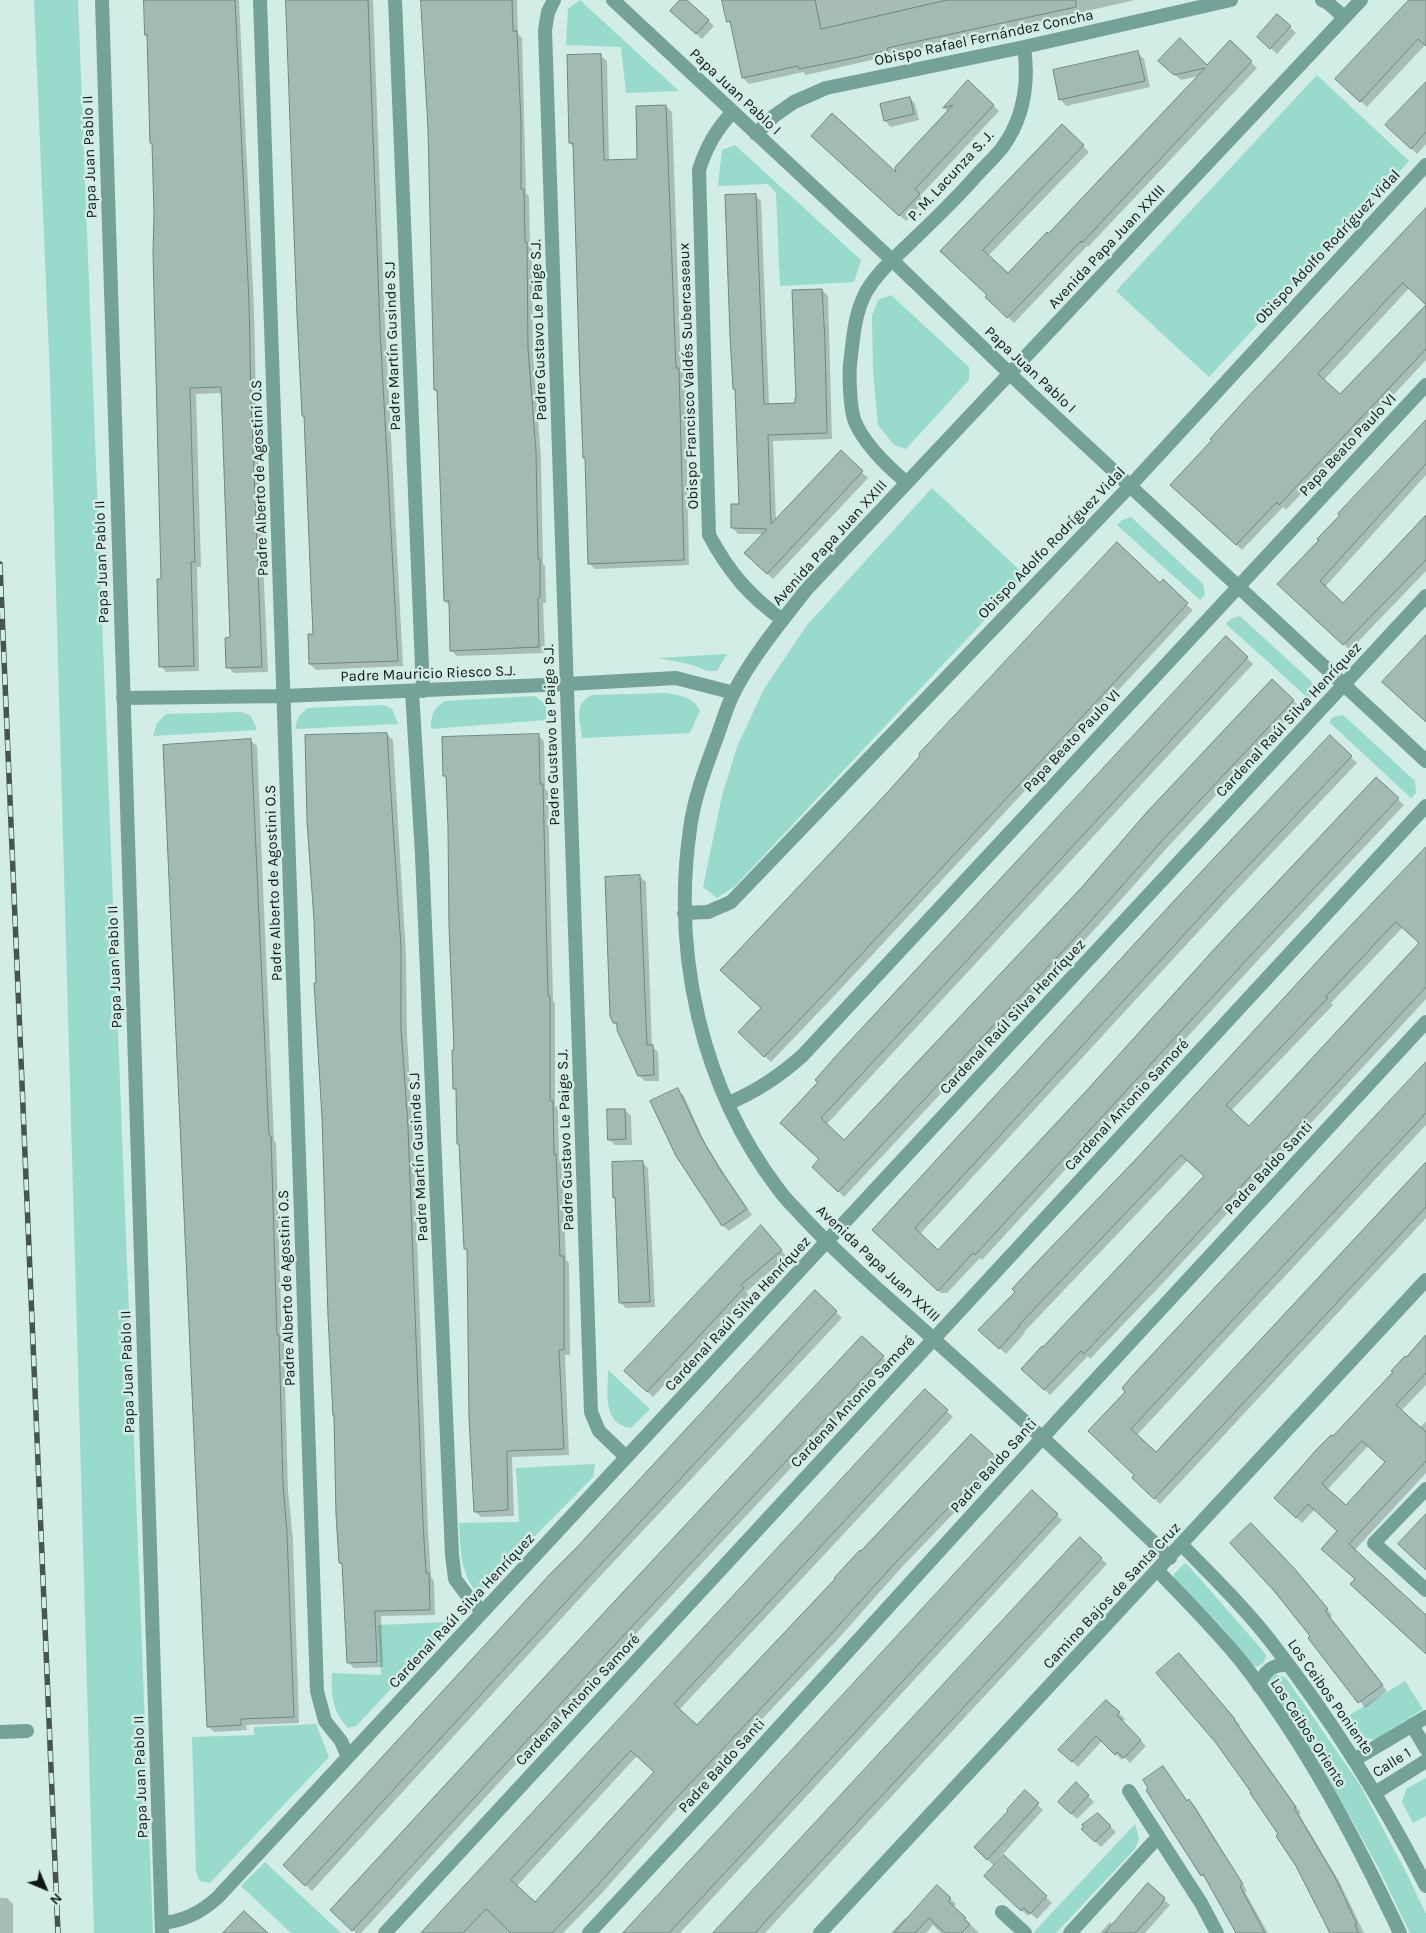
<!DOCTYPE html>
<html>
<head>
<meta charset="utf-8">
<style>
	body { margin:0 }
	#map { position:relative; width:1426px; height:1933px; overflow:hidden; background:#d2ece6; font-family:Karla,sans-serif }
	canvas { display:block }
	.north { position:absolute; left:20px; top:1863px; width:50px; height:50px; -webkit-text-stroke:4px #d2ece6; paint-order:stroke; rotate:135deg; font-size:14px; font-weight:700; line-height:20px; text-align:center; color:#0e1816 }
	.north::after { content:''; display:block; margin:auto; width:18px; height:22px; background:#0e1816; clip-path:polygon(50% 0,100% 100%,50% 72%,0 100%) }
</style>
</head>
<body>
<div id="map">
<canvas width="1426" height="1933"></canvas>
<div class="north">N</div>
</div>
<script>
const ctx = document.querySelector('canvas').getContext('2d');
ctx.lineJoin = 'round';
function fillPath(path, color) {
  ctx.fillStyle = color;
  ctx.fill(path, 'evenodd');
}
function trace(path, color, width, dash) {
  ctx.strokeStyle = color;
  ctx.lineWidth = width;
  ctx.lineCap = dash ? 'butt' : 'round';
  ctx.setLineDash(dash || []);
  ctx.stroke(path);
}
function write(font, color, halo, rows, align = 'center') {
  ctx.font = font + ' Karla,sans-serif';
  ctx.lineWidth = 5;
  ctx.setLineDash([]);
  ctx.textBaseline = 'middle';
  ctx.strokeStyle = halo;
  ctx.fillStyle = color;
  for (const [text, x, y, turn = 0] of rows) {
    ctx.save();
    ctx.translate(x, y);
    ctx.rotate((+turn || 0) * Math.PI / 180);
    ctx.textAlign = isNaN(turn) ? turn : align;
    if (halo) ctx.strokeText(text, 0, 0);
    ctx.fillText(text, 0, 0);
    ctx.restore();
  }
}
const green = new Path2D(`
	M34 0H78L153 1933H94L50 379Z
	M580 0 679 91 626 93 621 47 566 45 568 9Z
	M1317 75 1409 161 1209 377 1116 291Z
	M735 145 861 260 854 282 780 286 776 193 768 184 718 186 722 150Z
	M891 295 969 367V380L906 449 894 445 878 425 873 371 872 316 878 300Z
	M932 488 1026 576 735 886 717 898 703 887 722 796 737 747 764 689 807 625Z
	M1131 517 1203 584 1205 595 1200 600 1117 525 1122 520Z
	M1240 616 1312 682 1314 694 1309 699 1226 624 1231 619Z
	M727 654 717 671H707L693 665 658 658Z
	M667 693C681 696 694 697 700 711L690 733 582 738C580 720 573 704 592 695Z
	M534 696 546 704V720L431 729C431 715 433 709 445 701Z
	M383 705 392 709 398 724 295 729 298 717 307 708Z
	M242 712 251 716 257 730 153 736 157 723 166 714Z
	M1343 715 1415 781 1416 793 1411 798 1329 722 1333 717Z
	M608 1370 650 1409 631 1428C602 1424 608 1393 608 1370Z
	M595 1464 593 1477 484 1588H473C459 1564 461 1549 459 1523L519 1522 516 1468Z
	M1184 1564H1187L1264 1652 1266 1656 1263 1663 1256 1667 1253 1666 1219 1624 1174 1578V1574Z
	M449 1622 442 1635 356 1726 348 1728C332 1710 331 1696 332 1673L381 1675 378 1625Z
	M1275 1674 1286 1678 1360 1785 1409 1878 1426 1914V1933H1410L1379 1869 1351 1818 1267 1687 1269 1679Z
	M1405 1681 1423 1709 1375 1740 1361 1737 1348 1716Z
	M316 1724 329 1757 210 1883 200 1881 196 1872 192 1737 254 1735V1727Z
	M1426 1778V1816L1413 1823 1402 1802 1406 1789Z
	M1135 1824 1139 1839 1135 1849 1056 1933H1033Z
	M265 1862 341 1933H291L241 1886Z`);
const shadow = new Path2D(`
	M145 0H239L254 309 256 405 268 672 234 673 228 667 231 639 222 393 196 394 201 567H197L199 671 166 672 161 666 163 580 154 145 151 143 149 37 146 35Z
	M287 0H373L384 302 403 666 316 670 310 664 314 635 306 418 303 416Z
	M422 0H517L518 34 522 38 526 193 529 196 530 247 532 249 533 355 541 459 543 564 545 566 546 603H543L545 653 457 656 452 651 450 606 445 601 438 393 435 390 429 129Z
	M724 0H1135L806 75 803 72 749 84 743 78 732 26 728 21Z
	M1411 0H1426V44L1367 107 1337 79Z
	M680 19 708 20 714 26 702 39Z
	M1290 27 1296 33 1277 54 1264 42Z
	M1230 42 1257 68 1088 247 1087 246 1014 323 987 297 988 295 947 257 1062 125 1089 152 988 256 1008 275 1048 235 1199 76 1181 80 1160 61 1207 67Z
	M1138 53 1144 59 1150 87 1066 106 1061 100Z
	M601 56 607 61 609 161 639 160 666 106 672 112 681 371 685 375 689 565 595 569 589 563 575 148 570 143Z
	M968 82 999 111 920 196 925 201 906 221 818 141 898 176 949 112 944 108Z
	M1426 83V144L1417 154 1392 131Z
	M910 98 915 104 919 120 891 127 885 121 882 105Z
	M755 195 761 201 769 405 796 404 822 290 828 296 832 439 773 441 776 521 841 452 868 478 773 579 746 553 764 534H738L733 528 741 505 736 391 734 388Z
	M1426 210V270L1323 381 1340 396 1426 306V360L1286 510 1283 507 1242 550 1178 490 1213 440Z
	M1426 420V475L1325 587 1344 604 1426 517V571L1350 650 1285 590 1320 540Z
	M1160 584 1193 610 835 995 771 1062 740 1032Z
	M1226 638 1253 664 826 1125 844 1142 1083 888 1272 681 1299 706 1166 849 1095 929 844 1197 813 1167 821 1159 782 1122Z
	M387 734 393 740 406 955 407 1035 413 1134 428 1530 431 1577 434 1581 435 1615 381 1616 383 1667 354 1668 348 1662 343 1566 340 1563Z
	M538 735 544 741 545 788 548 792 553 1001 555 1003V1106L558 1108 559 1159 562 1162 566 1260 569 1263 570 1355H565L569 1455 512 1457 514 1516 481 1517 475 1511 468 1252 465 1248 457 1091 455 1089 456 1051 447 778 444 775Z
	M1330 737 1357 763 1233 894 920 1234 938 1251 1376 779 1404 805 1259 959 982 1260 980 1258 947 1293H941L879 1236Z
	M251 741 257 746 274 1141 276 1143 282 1340 284 1342 288 1491 293 1540 299 1723 246 1725 247 1730 214 1732 208 1726Z
	M1426 847V999L1162 1284 1090 1359 1088 1356 1050 1395 1023 1369 1206 1176 1188 1160 1024 1332 1025 1333 1006 1354 980 1330ZM1403 927 1421 943 1249 1128 1231 1111 1333 1005 1331 1003Z
	M640 877 646 882 652 1046 658 1052 659 1081H645L639 1075 618 1026 614 1023Z
	M1426 1063V1125L1136 1436 1156 1454 1426 1163V1218L1160 1504 1133 1478 1136 1475 1090 1431Z
	M678 1090 684 1096 705 1143 725 1175 752 1215 729 1231 723 1226 677 1155Z
	M625 1110 631 1116 632 1145H615L609 1139Z
	M642 1162 648 1168 655 1307 626 1308 620 1302 616 1199 614 1197Z
	M766 1233 787 1257 746 1292 749 1295 653 1397 626 1371Z
	M815 1292 842 1318 592 1585 312 1891 284 1865Z
	M862 1337 889 1363 618 1653 361 1933H356L332 1910Z
	M1426 1337V1385L1401 1411 1420 1428 1426 1421V1473L1354 1551 1426 1615V1653L1356 1579 1339 1531 1315 1509 1302 1523 1282 1504 1333 1438ZM1368 1446 1387 1463 1346 1507 1327 1490Z
	M925 1391 953 1417 679 1710 697 1727 971 1436 1001 1464 901 1568 838 1639 673 1813 602 1893 563 1933H423ZM637 1756 655 1772 535 1904 516 1887Z
	M1057 1515 1062 1520 680 1933H623Z
	M1080 1539 1107 1564 765 1933H714Z
	M1300 1576 1332 1615 1330 1618 1387 1691 1365 1708 1312 1636Z
	M1185 1660 1240 1725 1239 1726 1301 1813 1299 1814 1340 1883 1364 1933H1329L1326 1926H1328L1314 1896Z
	M1106 1701 1125 1719 1122 1722 1146 1746 1130 1763 1124 1757 1122 1760 1102 1741 1078 1767 1060 1750Z
	M1162 1768 1188 1802 1189 1801 1195 1806 1247 1891 1245 1892 1268 1933H1236L1208 1881 1202 1875Z
	M1076 1784 1094 1802 1077 1819 1059 1802Z
	M1025 1792 1043 1810 995 1863 997 1865 1004 1857 1052 1903 1037 1919 1030 1913 1028 1916 986 1876 996 1868 975 1847 1010 1811Z
	M1098 1815 1116 1832 1101 1847 1083 1829Z
	M937 1887 956 1904 953 1907 979 1933H941L933 1925 926 1933H891L905 1918 907 1920Z
	M0 1898H7L13 1904V1933H0Z
	M1164 1899 1170 1905 1145 1933H1100L1110 1922 1113 1926Z`);
const building = new Path2D(`
	M144 0H235L249 302 251 399 262 667 226 668 225 638 230 637 221 387 190 388 195 562H191L194 666 159 667 157 579H161L153 252 154 213 152 143H150L147 35H145Z
	M286 0H368L380 328 398 661 309 664 308 634H313L310 564 304 416H302L297 315Z
	M421 0H512L513 31H517L521 123V189H524L525 242H527L528 348 536 452 538 559H540V598H538L539 647 450 651 449 601H444L437 390H434L428 129Z
	M680 0H687L709 20 696 34 670 11Z
	M722 0H815L821 29 947 0H1076V7L887 48 888 50 850 59 799 69 798 66 742 78 730 21 727 22Z
	M1409 0H1426V46L1418 39 1360 102 1335 79Z
	M1277 14 1291 26 1270 49 1257 37Z
	M1180 38 1207 65 1230 40 1252 61 1082 243 1081 241 1007 318 985 297 987 295 940 251 1062 124 1084 145 983 250 1008 273 1047 232 1048 234 1205 68 1174 75 1158 61Z
	M1138 51 1145 81 1059 100 1053 70Z
	M601 54 604 160 637 159 636 106 666 105 676 368H679L684 560 588 564 585 458H583L579 353 573 143H569L567 55Z
	M968 80 994 105 915 189 920 194 899 216 811 136 832 113 896 172 895 167 953 105 943 108Z
	M1426 82V132L1411 149 1385 125Z
	M910 97 914 114 884 121 880 104Z
	M756 194 764 404 795 403V398H796L792 290 822 289 825 342 827 433 768 435 771 524 841 450 863 471 767 574 744 553 767 529 731 528V504H739L735 389H733L730 335 725 195Z
	M1426 208V349L1279 505 1277 502 1236 545 1170 485 1212 440 1210 439 1245 400ZM1403 283 1426 305 1340 394 1318 374Z
	M1426 420V464L1320 581 1343 603 1426 515V560L1343 645 1277 584 1319 540 1317 539 1340 515 1338 514Z
	M1117 542 1160 583 1163 579 1188 603 830 988 764 1057 738 1032 761 1008 720 970 885 795 920 756 919 754Z
	M1426 635V722L1382 682Z
	M1226 636 1248 657 821 1118 844 1140 1082 887 1147 812 1272 679 1294 700 1160 843 1089 923 838 1192 812 1167 819 1159 780 1123 818 1082 815 1080 836 1056Z
	M387 733 401 948V1028L408 1127 423 1523 426 1573H429L430 1610 375 1611 377 1662 347 1663 342 1563H339L336 1514 334 1416H333L328 1316 322 1118 314 983H316L314 920 307 821 305 735Z
	M539 734 540 784H543L548 996H550V1101H553L554 1155 556 1154 560 1256H564V1350H559L564 1449 507 1451 508 1510 474 1512 469 1418 467 1249H464L459 1144H457L456 1089H453L452 1050H454L449 926 448 827 446 776H443L442 737Z
	M1330 735 1352 756 1227 888 915 1228 938 1250 1088 1089 1218 945 1376 777 1399 798 1253 953 975 1255 973 1253 938 1291 872 1230 1172 903Z
	M251 739 269 1136H271L277 1335H279L283 1484 287 1533 294 1717 241 1719V1725L207 1727 163 745Z
	M1426 847V987L1156 1278 1084 1354 1081 1351 1044 1390 1021 1369 1042 1346 1043 1347 1204 1176 1181 1155 1019 1325 1020 1326 999 1349 978 1330 1015 1292 1012 1289 1036 1263 1138 1157 1336 941ZM1396 922 1419 943 1249 1126 1226 1105 1328 998 1326 997Z
	M640 875 647 1045H653L654 1075 638 1076 617 1030V1023H613L610 1016 605 877Z
	M1426 1062V1113L1131 1429 1156 1452 1426 1162V1207L1154 1499 1132 1478 1134 1475 1088 1431 1125 1392 1122 1388 1134 1374Z
	M678 1088 700 1135 719 1168 747 1209 722 1226 676 1156 650 1101Z
	M607 1109H625L626 1139 608 1140Z
	M643 1161 650 1302 619 1303 615 1197 613 1198 612 1162Z
	M761 1225 782 1250 741 1285 744 1288 647 1392 624 1371Z
	M815 1290 837 1311 587 1579 305 1886 283 1865 552 1572 578 1546Z
	M1426 1335V1373L1396 1405 1426 1432V1461L1349 1544 1426 1615V1654L1350 1584 1355 1579 1321 1549 1337 1531 1308 1504 1296 1518 1274 1498 1317 1449 1331 1435 1333 1436 1393 1372 1391 1371 1405 1356 1406 1357ZM1362 1441 1385 1462 1346 1505 1322 1484Z
	M862 1336 884 1356 612 1648 352 1931 330 1910 612 1604Z
	M925 1389 948 1410 674 1704 697 1725 835 1579 834 1578 860 1550 861 1551 971 1434 996 1457 984 1471 896 1562 832 1633 668 1807 596 1887 552 1933H511L486 1909 463 1933H421ZM631 1751 654 1772 535 1902 511 1880Z
	M1032 1490 1058 1514 669 1933H623Z
	M1426 1514V1570L1398 1544Z
	M1251 1523 1294 1568 1328 1609 1325 1611 1383 1685 1358 1703 1308 1638 1310 1636 1275 1592 1230 1543Z
	M1080 1537 1102 1558 776 1910 755 1933H713Z
	M1179 1653 1235 1719 1234 1720 1296 1807 1294 1808 1334 1875 1357 1924 1355 1925 1359 1933H1330L1296 1866 1276 1836 1278 1834 1250 1793 1251 1792 1216 1743 1156 1673Z
	M1106 1700 1120 1712 1117 1715 1141 1740 1124 1758 1117 1752 1115 1755 1096 1736 1072 1762 1058 1750Z
	M1163 1766 1187 1801 1189 1799 1243 1884 1240 1886 1265 1933H1236L1203 1874 1201 1876 1146 1790 1148 1788 1143 1780Z
	M1076 1782 1089 1795 1071 1814 1058 1802Z
	M1025 1790 1039 1803 987 1860 974 1847 1008 1811 1007 1810Z
	M1098 1813 1111 1826 1095 1842 1081 1829 1084 1826 1082 1825Z
	M1004 1855 1047 1896 1030 1914 1024 1908 1021 1911 984 1876Z
	M1148 1883 1165 1898 1160 1906 1135 1933H1105Z
	M937 1885 951 1898 948 1901 966 1918 964 1919 970 1924 961 1933H945L929 1918 915 1933H894Z
	M244 1911 268 1933H223Z`);
const minor = new Path2D(`
	M102 0 162 1933
	M260 0 317 1691 325 1721 341 1741 348 1757
	M395 0 423 691
	M554 0 548 12 545 30 591 1412 599 1431 626 1457
	M613 0 892 260 1031 394 1426 761
	M1322 0 1328 3 1344 17
	M733 112C716 129 706 147 699 170L709 535C729 572 749 596 783 620
	M756 134 774 116 794 102 826 88 1024 47 1231 0
	M906 482C887 466 865 445 855 422 850 410 849 378 850 365 853 339 854 315 866 292 878 271 896 257 912 241 934 220 956 199 976 176 984 167 994 158 1002 148 1024 118 1029 82 1024 47
	M412 691 422 855 452 1555 455 1579 472 1602 483 1611
	M123 698 284 696 567 684 676 678 734 693
	M684 913 708 912 731 902 1130 486 1426 165
	M729 1103C757 1091 780 1076 803 1055L1426 385
	M1426 1489 1374 1543 1426 1590
	M1170 1558C1091 1482 1011 1408 929 1335 886 1296 842 1259 803 1217 795 1208 786 1200 779 1190 701 1088 672 954 690 829 694 797 706 767 717 737 722 723 727 706 734 692 752 657 781 622 806 590L1361 0
	M1412 1725 1426 1749
	M0 1732 27 1731
	M1354 1760 1426 1717
	M1129 1791 1201 1903 1217 1933
	M1375 1793 1426 1761
	M1002 1912 1025 1933
	M162 1923C185 1921 202 1912 218 1897L1426 596
	M385 1933 1426 806
	M589 1933 710 1803 1063 1415 1426 1022
	M1070 1933 1158 1837`);
const tertiary = new Path2D(`
	M1182 1545C1213 1577 1245 1608 1272 1643 1331 1719 1382 1800 1426 1886
	M1158 1571C1186 1600 1215 1629 1241 1661 1306 1744 1355 1838 1400 1933
	M1259 1686C1264 1671 1272 1664 1288 1665
	M820 1933 1426 1280`);
const rail = new Path2D(`
	M0 564 58 1933`);
const streetNames = [
	["Obispo Rafael Fernández Concha",984,38,-12],
	["Papa Juan Pablo I",735,92,43],
	["Papa Juan Pablo II",90,157,-92],
	["P. M. Lacunza S. J.",951,176,-47],
	["Avenida Papa Juan XXIII",1107,247,-47],
	["Obispo Adolfo Rodríguez Vidal",1328,247,-47],
	["Padre Gustavo Le Paige S.J.",539,330,-92],
	["Padre Martín Gusinde S.J",393,346,-92],
	["Papa Juan Pablo I",1030,370,43],
	["Obispo Francisco Valdés Subercaseaux",689,376,-92],
	["Papa Beato Paulo VI",1348,445,-47],
	["Padre Alberto de Agostini O.S",260,478,-92],
	["Avenida Papa Juan XXIII",830,543,-48],
	["Obispo Adolfo Rodríguez Vidal",1052,543,-46],
	["Papa Juan Pablo II",102,562,-92],
	["Padre Mauricio Riesco S.J.",428,674,-2],
	["Cardenal Raúl Silva Henríquez",1289,720,-47],
	["Padre Gustavo Le Paige S.J.",552,735,-92],
	["Papa Beato Paulo VI",1072,741,-47],
	["Padre Alberto de Agostini O.S",274,883,-92],
	["Papa Juan Pablo II",115,967,-92],
	["Cardenal Raúl Silva Henríquez",1013,1017,-47],
	["Cardenal Antonio Samoré",1127,1105,-47],
	["Padre Gustavo Le Paige S.J.",566,1140,-92],
	["Padre Martín Gusinde S.J",419,1157,-93],
	["Padre Baldo Santi",1269,1168,-47],
	["Avenida Papa Juan XXIII",878,1264,43],
	["Padre Alberto de Agostini O.S",287,1288,-92],
	["Cardenal Raúl Silva Henríquez",738,1314,-47],
	["Papa Juan Pablo II",128,1372,-92],
	["Cardenal Antonio Samoré",853,1402,-47],
	["Padre Baldo Santi",994,1466,-48],
	["Camino Bajos de Santa Cruz",1112,1596,-47],
	["Cardenal Raúl Silva Henríquez",462,1611,-47],
	["Los Ceibos Poniente",1330,1697,55],
	["Cardenal Antonio Samoré",578,1700,-47],
	["Los Ceibos Oriente",1308,1733,57],
	["Calle 1",1392,1763,-32],
	["Padre Baldo Santi",722,1766,-48],
	["Papa Juan Pablo II",141,1777,-92]
];
fillPath(green, '#98dacc');
fillPath(shadow, '#0003');
fillPath(building, '#a1bbb4');
trace(building, '#6e8681', 1);
trace(minor, '#75a298', 14);
trace(tertiary, '#75a298', 14);
trace(rail, '#465551', 5.5);
trace(rail, '#d2ece6', 4, [11]);
write('15px', '#0e1816', '#d2ece6', streetNames);
</script>
</body>
</html>
